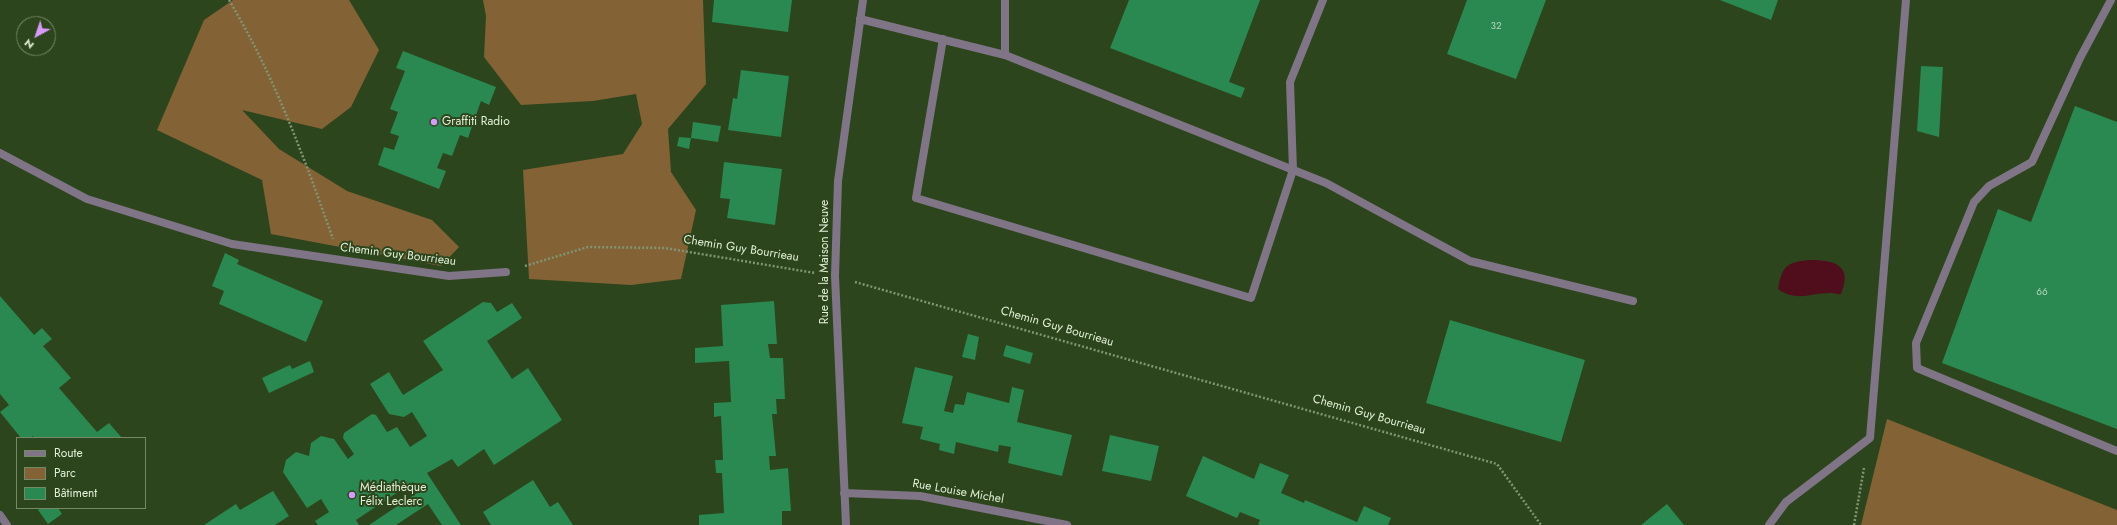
<!DOCTYPE html>
<html>
<head>
<meta charset="utf-8">
<style>
	body { margin:0 }
	#map { position:relative; width:2117px; height:525px; overflow:hidden; background:#2d451c; font-family:Jost,sans-serif }
	canvas { display:block }
	.legend { position:absolute; left:16px; top:437px; width:130px; height:72px; box-sizing:border-box; background:#2d451c; border:1px solid #758966; margin:0; padding:5px 7px; list-style:none; font-size:12px; color:#e0efd6 }
	.legend li { display:flex; align-items:center; gap:8px; height:20px }
	.legend b { width:20px; border:1px solid #758966 }
	.north { position:absolute; left:16px; top:16px; width:40px; height:40px; box-sizing:border-box; background:#2d451c; border:1px solid #758966; border-radius:50%; rotate:220deg; font-size:11px; font-weight:700; line-height:16px; text-align:center; color:#e0efd6 }
	.north::after { content:''; display:block; margin:auto; width:14px; height:18px; background:#d89af8; clip-path:polygon(50% 0,100% 100%,50% 72%,0 100%) }
</style>
</head>
<body>
<div id="map">
<canvas width="2117" height="525"></canvas>
<ul class="legend">
<li><b style="height:5px;background:#807487"></b>Route</li>
<li><b style="height:11px;background:#836235"></b>Parc</li>
<li><b style="height:11px;background:#2a8851"></b>Bâtiment</li>
</ul>
<div class="north">N</div>
</div>
<script>
const ctx = document.querySelector('canvas').getContext('2d');
ctx.lineJoin = 'round';
function fillPath(path, color) {
  ctx.fillStyle = color;
  ctx.fill(path, 'evenodd');
}
function trace(path, color, width, dash) {
  ctx.strokeStyle = color;
  ctx.lineWidth = width;
  ctx.lineCap = dash ? 'butt' : 'round';
  ctx.setLineDash(dash || []);
  ctx.stroke(path);
}
function write(font, color, halo, rows, align = 'center') {
  ctx.font = font + ' Jost,sans-serif';
  ctx.lineWidth = 4;
  ctx.setLineDash([]);
  ctx.textBaseline = 'middle';
  ctx.strokeStyle = halo;
  ctx.fillStyle = color;
  for (const [text, x, y, turn = 0] of rows) {
    ctx.save();
    ctx.translate(x, y);
    ctx.rotate((+turn || 0) * Math.PI / 180);
    ctx.textAlign = isNaN(turn) ? turn : align;
    if (halo) ctx.strokeText(text, 0, 0);
    ctx.fillText(text, 0, 0);
    ctx.restore();
  }
}
const green = new Path2D(`
	M233 0H349L379 50 351 107 322 129 242 110 279 149 347 191 432 220 459 247 441 266 271 234 262 180 157 130 204 20Z
	M483 0H703L706 84 668 129 671 172 696 210 681 279 631 285 529 279 523 170 623 154 642 124 636 94 593 101 521 105 484 57 486 16Z
	M1887 419 2117 510V525H1861Z`);
const water = new Path2D(`
	M1809 260C1835 260 1853 265 1841 294 1837 295 1836 293 1832 293 1811 292 1798 303 1778 289 1782 266 1787 262 1809 260Z`);
const building = new Path2D(`
	M714 0H792L788 32 712 22Z
	M1129 0H1260L1229 82 1245 88 1241 98 1110 48Z
	M1467 0H1546L1516 79 1447 54Z
	M1720 0H1778L1771 20Z
	M403 51 496 87 489 105 481 101 468 138 460 135 452 156 443 153 437 168 446 171 439 189 378 165 384 147 394 150 399 136 390 133 398 112 390 109 405 71 396 68Z
	M1921 66 1943 67 1939 137 1917 131Z
	M741 70 789 76 781 137 728 130 733 98 737 99Z
	M2075 106 2117 122V429L1942 363 1998 209 2031 222Z
	M693 122 721 126 718 142 691 138Z
	M679 137 691 138 689 149 677 146Z
	M724 162 782 169 775 225 727 218 730 199 720 198Z
	M225 253 239 260 237 264 323 301 306 342 219 304 224 291 212 286Z
	M0 296 34 335 42 328 52 339 43 346 71 378 59 388 97 432 109 423 122 438H34L33 436 30 438H21L0 412 9 405 0 394Z
	M774 301 777 344H768L770 358H783L785 399H776L777 414H772L776 456H769L770 470 788 468 791 511H782V525H699V515L724 513 722 473H716L715 460H723L721 416 714 417V403L731 402 729 361 695 363V348L723 346 721 305Z
	M483 302 491 303 497 312 512 303 522 318 487 341 512 379 528 368 562 420 494 465 484 449 458 467 452 459 427 473 461 525H442L428 504 396 525H369L420 491 413 482 356 520 359 525H318L315 521 329 512 321 499 307 508 283 472 286 460 296 452 309 456 311 443 321 436 334 439 348 459 354 454 343 438 344 433 372 414 376 415 387 432 397 427 410 447 427 436 412 412 404 417 389 414 370 384 389 372 403 395 443 370 423 341Z
	M1450 320 1585 360 1561 442 1426 403Z
	M968 334 979 337 975 360 962 357Z
	M1006 345 1033 353 1030 364 1003 356Z
	M310 361 314 372 269 393 262 378 290 365 292 369Z
	M915 367 953 376 944 411 953 413 955 404 964 405 967 392 1009 403 1012 387 1024 390 1017 422 1072 435 1062 476 1008 463 1011 447 999 445 998 452 956 442 954 454 939 450 940 444 920 439 923 427 902 423Z
	M1110 435 1159 446 1151 481 1102 471Z
	M1203 456 1254 479 1260 463 1289 475 1281 493 1304 503 1305 500 1357 522 1364 506 1391 518 1388 525H1260L1258 524 1260 520 1240 512 1237 518 1186 496Z
	M533 480 550 507 558 502 573 525H491L483 512Z
	M273 491 289 516 275 525H204L236 504 240 510Z
	M1667 504 1684 525H1641Z
	M41 508H58L62 514 48 524 38 510Z`);
const path = new Path2D(`
	M229 0C274 75 304 157 333 239
	M525 266 588 247 665 248 815 273
	M855 282 1497 464 1541 525
	M1854 525 1864 468`);
const lane = new Path2D(`
	M2111 0 2080 58 2032 162 1989 186 1974 202 1916 343 1917 368 2117 451
	M860 19 1005 55 1326 183 1470 261 1633 301
	M943 39 916 198 1251 298 1293 170 1290 82 1323 0
	M1005 55V0
	M0 153 87 199 232 244 449 276 506 272
	M1769 525 1786 502 1870 438 1906 0`);
const street = new Path2D(`
	M844 493 920 496 1067 525
	M0 515 7 525
	M846 525 835 276 838 181 863 0`);
const markers = [
	[434,122,4,"#d89af8"],
	[352,495,4,"#d89af8"]
];
const numberNames = [
	["32",1496,27],
	["66",2042,293]
];
const poiNames = [
	["Graffiti Radio",442,122],
	["Médiathèque",360,488],
	["Félix Leclerc",360,502]
];
const streetNames = [
	["Chemin Guy Bourrieau",741,249,9],
	["Chemin Guy Bourrieau",398,255,7],
	["Rue de la Maison Neuve",825,262,-90],
	["Chemin Guy Bourrieau",1057,327,16],
	["Chemin Guy Bourrieau",1369,415,16],
	["Rue Louise Michel",958,492,10]
];
fillPath(green, '#836235');
fillPath(water, '#500d1c');
fillPath(building, '#2a8851');
trace(path, '#819574', 2.5, [2, 2]);
trace(lane, '#807487', 8);
trace(street, '#807487', 8);
for (const [x, y, r, color] of markers) {
  const dot = new Path2D();
  dot.arc(x, y, r, 0, 2 * Math.PI);
  ctx.fillStyle = color;
  ctx.fill(dot);
  trace(dot, '#2d451c', 1.5);
}
write('10px', '#b2d5b5', null, numberNames);
write('12px', '#e0efd6', '#2d451c', poiNames, 'left');
write('12px', '#e0efd6', '#2d451c', streetNames);
</script>
</body>
</html>
